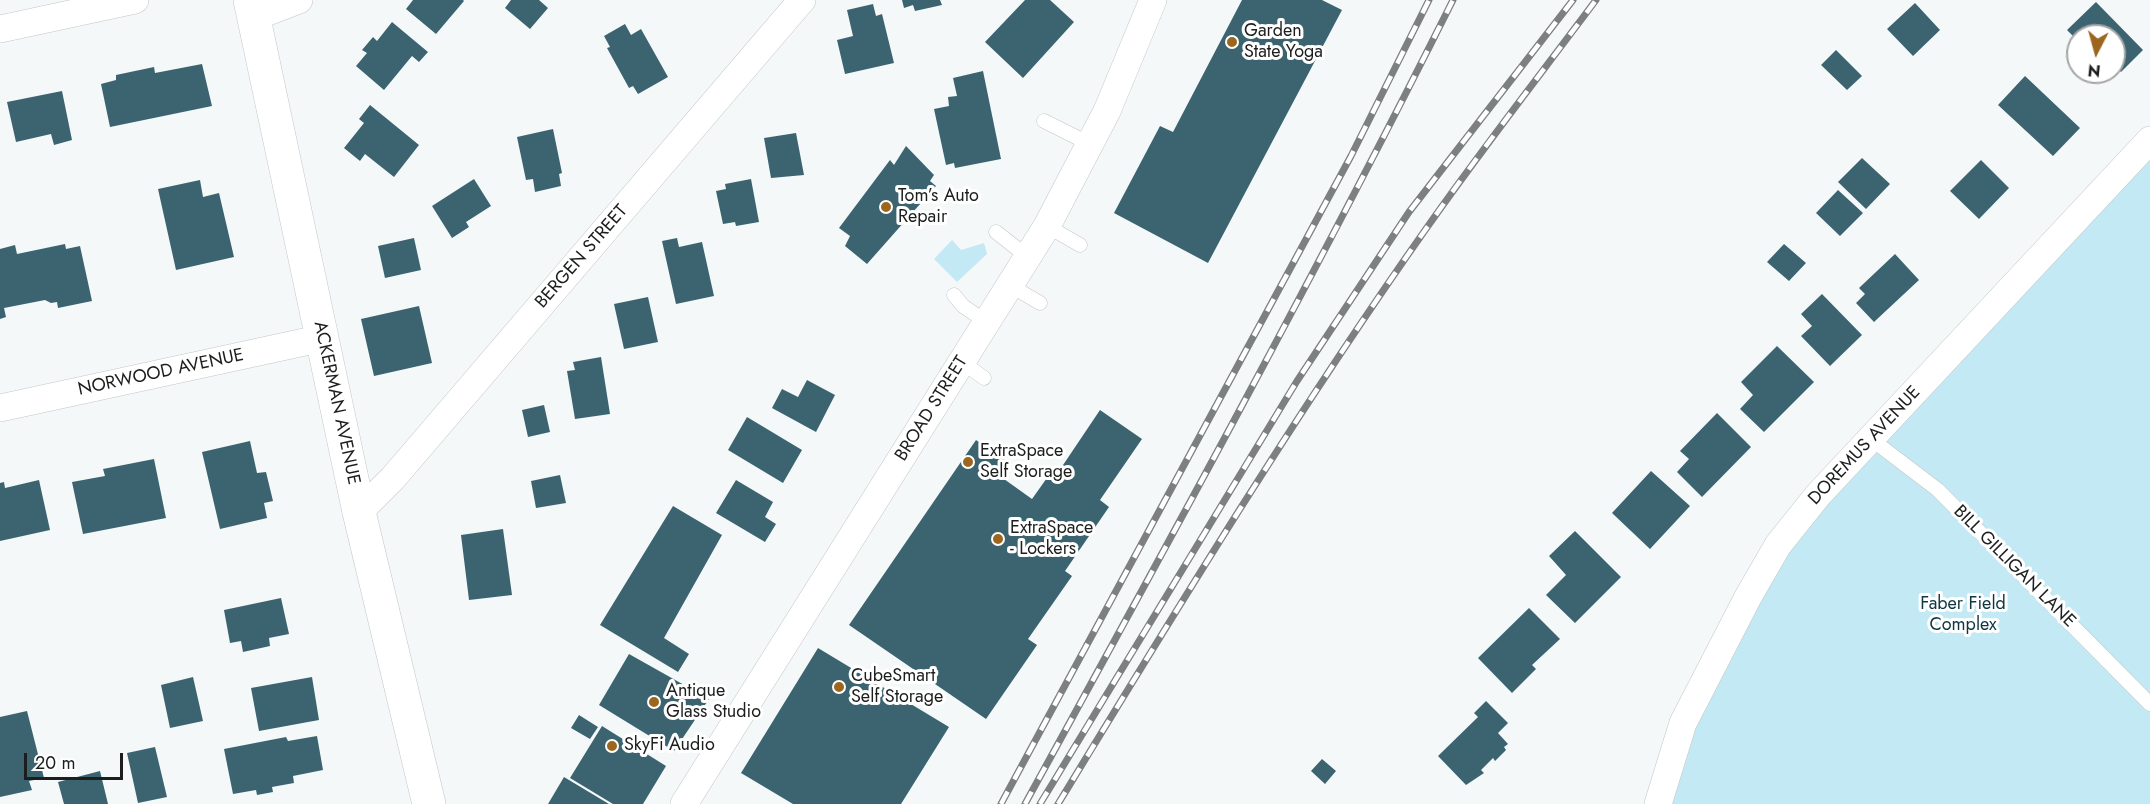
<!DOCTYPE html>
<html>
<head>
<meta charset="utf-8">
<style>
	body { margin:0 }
	#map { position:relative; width:2150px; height:804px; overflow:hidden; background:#f4f8f9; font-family:Jost,sans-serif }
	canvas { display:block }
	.north { position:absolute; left:2066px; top:24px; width:60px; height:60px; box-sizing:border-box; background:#fff; border:2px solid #a4a5a5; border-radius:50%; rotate:186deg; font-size:16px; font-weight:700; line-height:24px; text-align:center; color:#1c1d1d }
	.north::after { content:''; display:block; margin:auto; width:21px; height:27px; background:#9c661f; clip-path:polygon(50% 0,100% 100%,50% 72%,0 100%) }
	.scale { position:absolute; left:24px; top:753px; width:99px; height:27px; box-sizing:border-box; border:3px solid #1c1d1d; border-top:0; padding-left:8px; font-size:18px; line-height:21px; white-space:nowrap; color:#1c1d1d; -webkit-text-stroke:4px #fff; paint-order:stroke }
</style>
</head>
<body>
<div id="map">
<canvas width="2150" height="804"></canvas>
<div class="north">N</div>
<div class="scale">20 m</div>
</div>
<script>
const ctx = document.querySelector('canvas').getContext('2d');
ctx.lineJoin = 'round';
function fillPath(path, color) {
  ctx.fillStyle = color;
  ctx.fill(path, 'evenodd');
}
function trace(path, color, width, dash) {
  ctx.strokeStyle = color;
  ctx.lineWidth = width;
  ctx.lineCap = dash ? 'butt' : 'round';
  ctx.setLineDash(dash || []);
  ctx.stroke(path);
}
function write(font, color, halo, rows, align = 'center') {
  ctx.font = font + ' Jost,sans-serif';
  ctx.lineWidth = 6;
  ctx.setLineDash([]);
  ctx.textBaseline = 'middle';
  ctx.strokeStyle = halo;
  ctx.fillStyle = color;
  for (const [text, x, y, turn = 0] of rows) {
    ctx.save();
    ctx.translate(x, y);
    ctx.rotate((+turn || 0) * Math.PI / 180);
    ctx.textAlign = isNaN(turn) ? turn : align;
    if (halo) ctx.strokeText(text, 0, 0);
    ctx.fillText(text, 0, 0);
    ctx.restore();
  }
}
const green = new Path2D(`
	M2150 146V804H1658L1778 545Z
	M952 240 961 250 984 243 987 254 957 282 934 259Z`);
const building = new Path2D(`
	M413 0H463L464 1 436 34 406 9Z
	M511 0H539L548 8 530 29 505 8Z
	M902 0H940L942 5 915 11 913 5 904 8Z
	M1025 0H1050L1074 22 1023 78 985 42Z
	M1242 0H1322L1342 10 1208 263 1114 213 1160 126 1173 132Z
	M2096 2 2143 50 2121 72 2114 65V36H2078V41L2067 30Z
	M1915 3 1940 30 1913 56 1887 29Z
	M873 4 876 16 882 14 894 63 845 74 837 40 853 36 847 10Z
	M392 22 428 52 419 62 412 56 384 90 356 66 367 53 362 50 373 37 377 41Z
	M625 24 631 35 641 29 668 77 638 94 633 86 629 88 607 48 610 47 604 36Z
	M1836 50 1862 76 1847 90 1821 65Z
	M202 64 212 106 110 127 101 84 116 80V75L154 67 155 73Z
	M983 71 1001 159 955 168 954 163 946 165 934 109 949 106 948 97 957 96 953 78Z
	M2025 76 2080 128 2053 156 1998 105Z
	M62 91 72 140 54 145 51 134 16 142 7 102Z
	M370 105 419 145 394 177 365 154 360 161 344 148 364 123 359 119Z
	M553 129 562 173 559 174 561 186 535 192 533 179 526 180 517 137Z
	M796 133 804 175 771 178 764 138Z
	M906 146 934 175 930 181 936 186 867 264 845 246 850 236 839 228 890 160 894 165Z
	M1862 158 1890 184 1866 209 1838 182Z
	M1981 160 2009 188 1979 219 1950 191Z
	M474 179 491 206 466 222 469 227 452 238 432 206Z
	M751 179 759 222 736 226 735 222 723 224 716 191 726 189 725 184Z
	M200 180 203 197 219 193 234 257 176 270 158 189Z
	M1838 190 1863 213 1840 236 1816 213Z
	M414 238 421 270 385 278 378 246Z
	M677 238 679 247 702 242 714 296 676 304 662 241Z
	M65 244 66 249 80 246 92 301 58 308 57 302 51 303 45 300 4 308 6 317 0 319V249L15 245 17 254Z
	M1784 244 1806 263 1789 281 1767 262Z
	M1895 254 1919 280 1874 322 1856 303 1865 294 1859 288Z
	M1822 294 1862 335 1830 366 1801 336 1812 326 1801 314Z
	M648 297 658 342 624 349 614 304Z
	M419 306 432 363 374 376 361 319Z
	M1777 346 1814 382 1764 432 1740 409 1753 395 1741 382Z
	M601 357 610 414 575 419 567 371 575 370 573 362Z
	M807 380 835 395 816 432 772 408 782 389 798 397Z
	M544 405 550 432 528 437 522 410Z
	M1100 410 1142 439 1100 500 1109 507 1065 571 1072 576 1028 639 1037 645 986 719 849 625 976 440 1006 461 997 474 1032 499 1054 468 1059 471Z
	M1717 413 1751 447 1702 497 1677 472 1689 459 1680 451Z
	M747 417 802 450 783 483 728 450Z
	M250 441 257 473 266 472 273 501 264 503 267 518 220 529 202 452Z
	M154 459 166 518 83 534 72 482 105 476 103 469Z
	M1651 471 1690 506 1650 549 1612 513Z
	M560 475 566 503 536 508 531 481Z
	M39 480 50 530 0 541V483L4 482 5 488Z
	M736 480 773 502 765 517 776 524 765 542 716 513Z
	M673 506 722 535 664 638 689 654 678 672 600 625Z
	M503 529 512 595 469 600 461 535Z
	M1575 531 1621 577 1575 623 1546 595 1566 575 1549 556Z
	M281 598 289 634 269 638 270 646 243 652 241 641 230 643 224 610Z
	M1529 608 1560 639 1532 665 1536 669 1512 693 1478 658Z
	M818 648 949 727 901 804H793L741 773Z
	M629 654 709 699 674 751 599 705Z
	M193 677 203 721 170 728 161 685Z
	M312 677 319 720 259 731 251 688Z
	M1486 701 1508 723 1498 733 1508 744 1504 747 1506 750 1495 761 1493 758 1481 770 1484 773 1466 785 1438 756 1478 717 1474 713Z
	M27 711 44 778 29 781 32 790 0 797V717Z
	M579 715 598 727 590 739 571 728Z
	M602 726 666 766 643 804H613L570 778Z
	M317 736 323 770 293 776 294 783 272 787 273 792 257 795 256 790 233 794 224 749 286 737 288 741Z
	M155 747 167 797 138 803 127 753Z
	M1322 759 1336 771 1325 784 1311 771Z
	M100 771 108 804H64L58 782Z
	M564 777 609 804H548Z`);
const service = new Path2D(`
	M1044 121 1090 144
	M1047 226 1080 245
	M996 232 1028 257
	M1011 286 1040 303
	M954 295 963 306 988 323
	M962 362 984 378
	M1871 439 1938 490 2150 704`);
const minor = new Path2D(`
	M255 17 299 0
	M0 29 135 0
	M0 408 323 338
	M359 512 393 478 802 0
	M684 804 1047 226 1107 111 1153 0
	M1658 804 1683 723 1748 597 1778 545 1818 495 2150 140`);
const tertiary = new Path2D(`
	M250 0 359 512 429 804`);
const rail = new Path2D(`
	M1001 804 1351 156 1429 0
	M1025 804C1171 538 1317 272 1453 0
	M1040 804 1297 381 1409 212 1573 0
	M1058 804C1177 609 1296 413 1428 226 1482 149 1540 75 1596 0`);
const markers = [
	[1232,42,6,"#9c661f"],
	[886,207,6,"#9c661f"],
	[968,462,6,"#9c661f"],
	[998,539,6,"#9c661f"],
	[839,687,6,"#9c661f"],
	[654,702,6,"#9c661f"],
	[612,746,6,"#9c661f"]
];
const poiNames = [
	["Garden",1244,32],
	["State Yoga",1244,53],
	["Tom’s Auto",898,197],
	["Repair",898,218],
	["ExtraSpace",980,452],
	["Self Storage",980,473],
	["ExtraSpace",1010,529],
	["- Lockers",1010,550],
	["CubeSmart",851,677],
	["Self Storage",851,698],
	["Antique",666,692],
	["Glass Studio",666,713],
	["SkyFi Audio",624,746]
];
const streetNames = [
	["BERGEN STREET",582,257,-49],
	["NORWOOD AVENUE",161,373,-12],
	["ACKERMAN AVENUE",336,403,78],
	["BROAD STREET",932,409,-58],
	["DOREMUS AVENUE",1865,446,-47],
	["BILL GILLIGAN LANE",2014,567,45]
];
const parkNames = [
	["Faber Field",1963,605],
	["Complex",1963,626]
];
fillPath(green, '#c3e9f4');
fillPath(building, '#3b6470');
trace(service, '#c3c6c8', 15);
trace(minor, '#c3c6c8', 28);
trace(tertiary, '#c3c6c8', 34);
trace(service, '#fff', 14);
trace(minor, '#fff', 27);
trace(tertiary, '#fff', 33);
trace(rail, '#7d8080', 7);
trace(rail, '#fff', 4.5, [14]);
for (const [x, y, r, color] of markers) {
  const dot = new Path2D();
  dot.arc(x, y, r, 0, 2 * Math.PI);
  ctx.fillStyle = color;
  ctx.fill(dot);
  trace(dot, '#fff', 2);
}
write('18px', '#1c1d1d', '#fff', poiNames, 'left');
write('18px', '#1c1d1d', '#fff', streetNames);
write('18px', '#0e3741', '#fff', parkNames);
</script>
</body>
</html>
